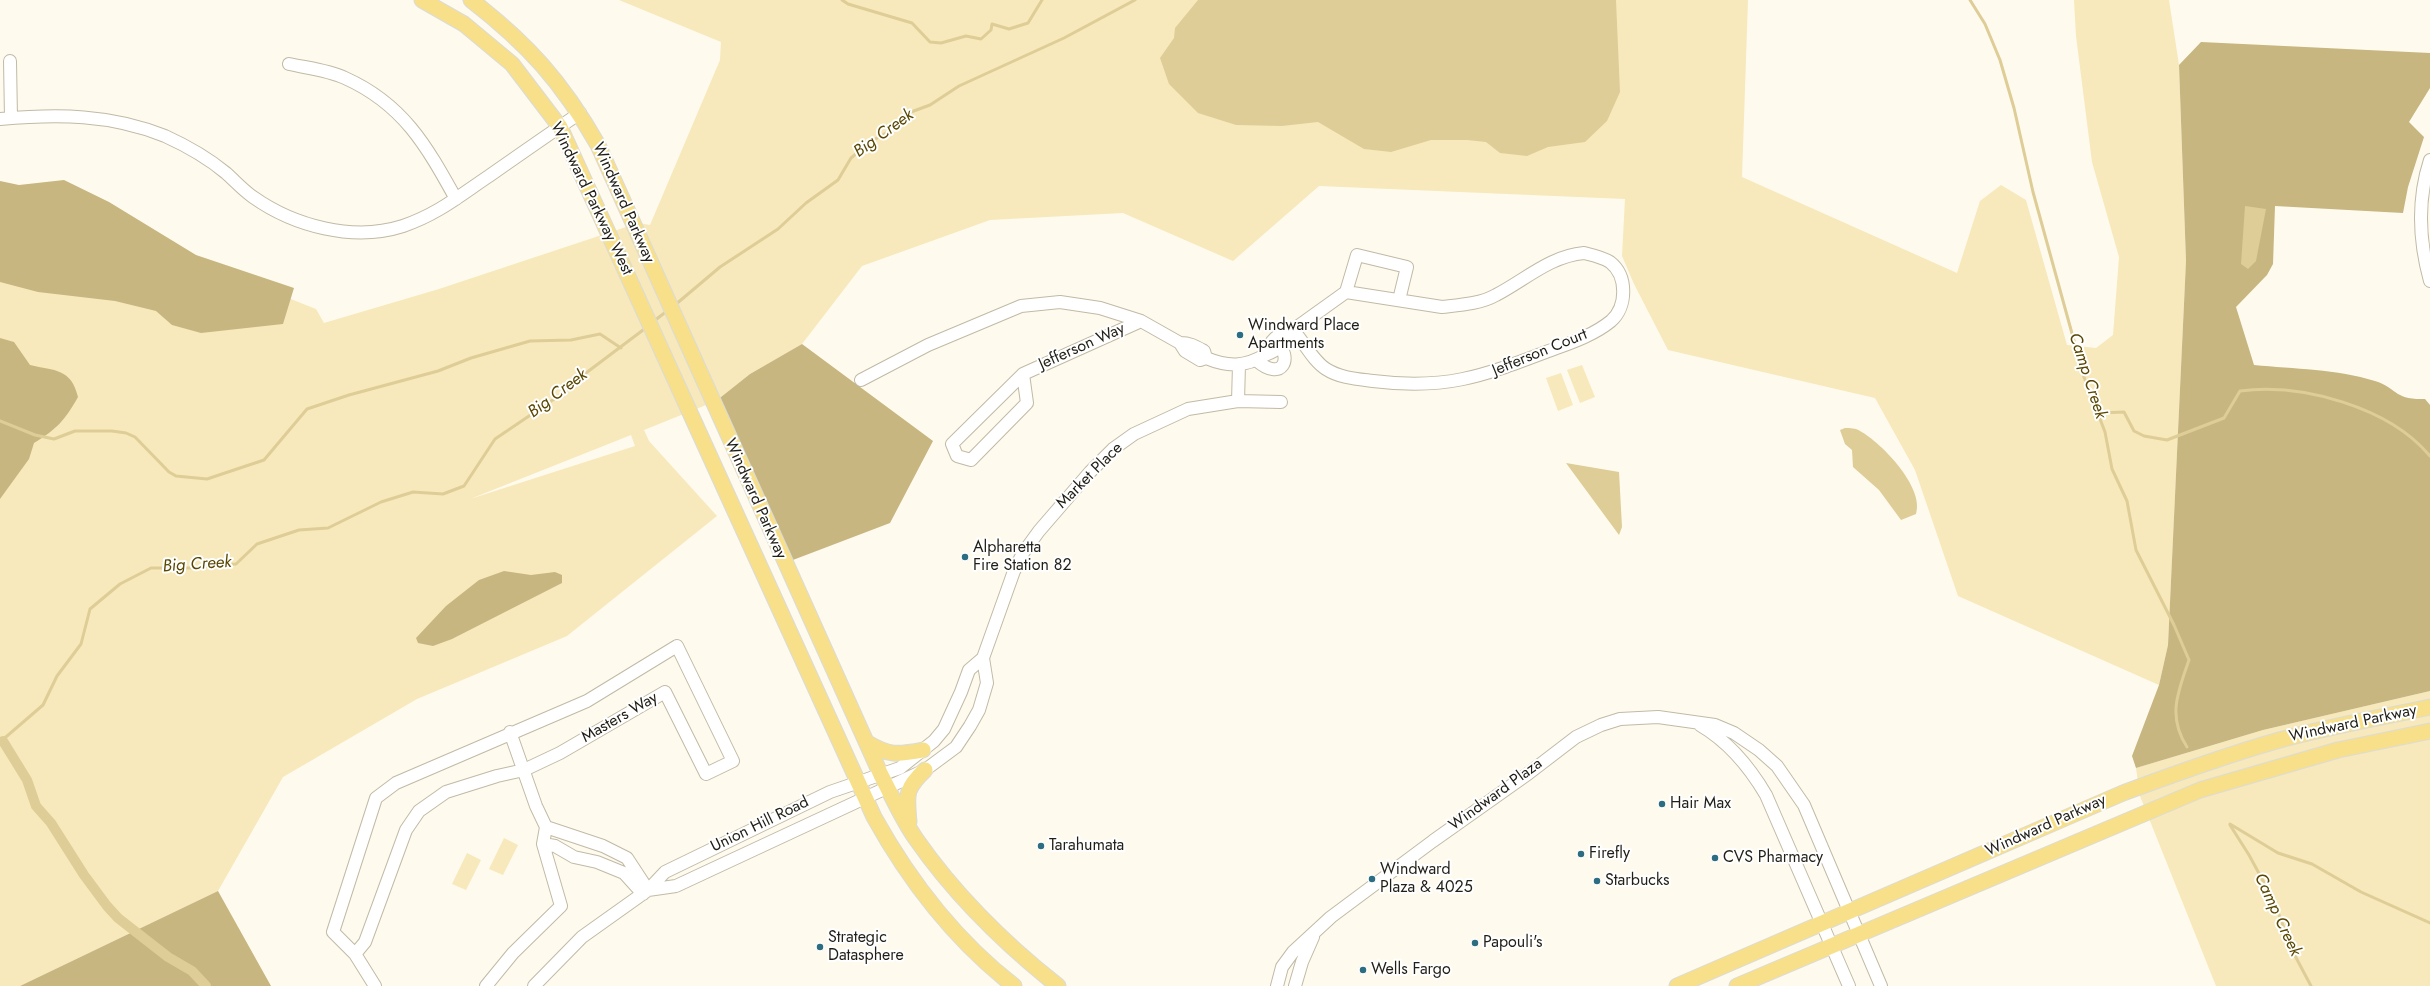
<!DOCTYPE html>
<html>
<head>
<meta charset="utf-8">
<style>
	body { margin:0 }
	canvas { display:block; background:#fefaed }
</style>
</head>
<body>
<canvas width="2430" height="986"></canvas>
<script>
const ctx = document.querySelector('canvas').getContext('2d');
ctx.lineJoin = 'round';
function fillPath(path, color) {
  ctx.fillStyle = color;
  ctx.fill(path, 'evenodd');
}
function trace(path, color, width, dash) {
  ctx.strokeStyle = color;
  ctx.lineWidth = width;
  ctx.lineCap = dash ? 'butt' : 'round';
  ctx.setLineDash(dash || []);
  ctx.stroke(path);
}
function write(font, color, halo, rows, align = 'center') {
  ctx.font = font + ' Jost,sans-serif';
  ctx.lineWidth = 4;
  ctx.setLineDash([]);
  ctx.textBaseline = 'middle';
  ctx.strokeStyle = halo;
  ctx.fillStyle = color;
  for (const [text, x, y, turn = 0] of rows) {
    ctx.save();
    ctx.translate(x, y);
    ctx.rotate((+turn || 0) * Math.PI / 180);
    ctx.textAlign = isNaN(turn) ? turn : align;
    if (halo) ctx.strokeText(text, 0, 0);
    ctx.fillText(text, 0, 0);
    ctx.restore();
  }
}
const green = new Path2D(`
	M619 0H1748L1742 177 1957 273 1980 201 2001 185 2026 200 2067 345 2096 348 2113 335 2119 257 2092 162 2076 36 2074 0H2169L2179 65 2186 261 2168 645 2159 685 1958 596 1915 470 1875 398 1668 350 1634 284 1622 256 1625 199 1319 186 1233 261 1123 213 990 220 862 266 802 344 750 374 716 401 644 430 649 441 717 516 567 636 417 699 283 777 218 891 20 986H0V227L250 283 316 309 324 323 439 289 638 223 650 225 720 60 721 42ZM631 435 635 446 470 499Z
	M1582 365 1595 397 1580 403 1567 370Z
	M1561 373 1573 405 1558 411 1546 378Z
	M2430 691V986H2216L2140 796 2136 768 2263 730Z
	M504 838 518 845 503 875 489 869Z
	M467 853 481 860 466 890 452 884Z`);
const forest = new Path2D(`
	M2201 42 2430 53V88L2409 122 2424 137 2408 187 2403 213 2275 206 2273 264 2267 275 2236 307 2254 365C2294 369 2337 369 2375 381 2398 388 2393 400 2425 399L2430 405V691L2263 730 2136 768 2132 756 2159 685 2168 645 2186 261 2179 65Z
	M64 180 109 202 196 255 294 288 283 324 201 333 172 325 156 311 115 301 38 292 0 282V181L19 185Z
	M0 338 14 342 30 365C55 371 71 368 78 397 65 420 57 429 34 443L29 459 0 499Z
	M802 344 933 441 890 523 785 563 716 401 750 374Z
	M504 571 531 575 555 572 562 575V583L452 639 433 646 418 643 416 638 446 606 479 580Z
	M218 891 271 986H20Z`);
const water = new Path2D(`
	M1198 0H1616L1620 92 1607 121 1585 142 1548 147 1527 156 1500 153 1486 142 1467 140H1431L1391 152 1364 149 1318 122 1282 126 1236 125 1198 113 1169 84 1160 58 1174 38 1175 28Z
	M2245 206 2266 209 2256 261 2248 269 2241 264Z
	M1845 428C1850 428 1856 428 1860 431 1882 443 1925 488 1916 514L1901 520 1879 490 1853 467 1852 450 1845 444 1840 430Z
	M1566 463 1619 472 1622 527 1619 535Z`);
const stream = new Path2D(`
	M842 0 848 4 912 23 930 42 941 43 966 36 981 39 991 30 992 24 1009 29 1028 23 1042 0
	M1970 0 1985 24 2000 60 2014 108 2033 192 2084 377 2105 432 2112 469 2127 501 2136 550 2174 625 2189 660C2178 692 2167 716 2187 747
	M675 305 720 267 778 229 806 203 838 180 851 158 870 142 895 128 911 112 930 105 959 86 1064 38 1135 0
	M654 321 667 311
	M2099 413 2124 412 2134 431 2144 436 2167 440 2224 418 2240 391C2302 383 2389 407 2430 456
	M0 421 35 435 54 439 75 431H112L126 433 135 437 169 472 176 476 207 479 264 460 307 409 349 395 438 371 471 358 530 341 571 340 600 334 621 348
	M0 742 43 705 57 676 81 644 90 609 120 584 151 568H192L236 564 257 544 299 530 328 528 381 502 413 492 443 494 464 486 495 439 566 391 582 376 647 327
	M2230 824 2278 853 2312 864 2361 892 2430 923
	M2230 825 2249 855 2274 901 2292 950 2311 986`);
const canal = new Path2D(`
	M3 741 27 780 36 806 51 823 84 875 107 906 118 918 168 957 192 971 206 986`);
const minor = new Path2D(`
	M10 61 11 118
	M289 64C307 68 328 70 345 78 403 104 426 145 456 199
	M0 119C58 114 110 114 165 136 187 146 208 158 226 173 235 181 243 190 253 197 294 226 353 242 403 226 438 214 459 196 489 176 519 155 549 134 580 113
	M2430 160C2417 200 2419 241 2430 281
	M1584 253C1592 255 1602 257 1610 262 1628 276 1627 307 1611 321 1593 336 1567 344 1546 352 1480 377 1445 390 1373 381 1357 379 1340 378 1326 369 1313 361 1304 342 1293 330L1346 292 1442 307C1460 305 1480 304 1496 295 1525 280 1550 256 1584 253Z
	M1346 292 1357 255 1407 267 1399 300
	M1293 330C1286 342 1279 350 1265 355 1270 340 1278 333 1293 330Z
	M1180 343C1190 343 1195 346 1204 351L1206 358 1200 360 1185 351Z
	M1206 358C1228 367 1245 367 1265 355
	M1256 360C1282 383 1294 358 1276 341
	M1023 374 1027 403 971 460 957 456 952 444Z
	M1023 374 1141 321
	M861 380 928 345 1021 306 1060 302 1100 308 1141 321 1180 343
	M1238 401 1239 365
	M1700 725C1729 742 1749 766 1766 795L1849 986
	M546 827 603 846 627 858 648 890
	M543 844 555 846 574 857 597 862 624 873 643 894
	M648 890 676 886 721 865 925 770 956 747 970 726 979 710 987 683 983 658 1014 571 1023 553 1039 531 1090 472 1113 449 1134 434 1188 409 1238 401 1281 402
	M355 954 365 942 406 830 419 811 446 792 497 776 524 770 560 753 665 692 706 774 733 761 677 646 587 701 396 783 376 798 333 932 355 954 375 986
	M486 986 513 953 561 906 543 844 546 827 536 806 510 732
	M534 986 582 937 648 890 665 872 830 792 900 768 934 741 944 729 961 692 969 670 983 658
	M1277 986 1282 967 1293 952 1331 917 1433 841 1529 773 1576 737 1601 725 1620 719 1658 717 1715 725 1734 733 1759 750 1777 766 1804 805 1881 986
	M1295 986 1302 962 1313 937`);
const major = new Path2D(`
	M422 0 464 24 512 64 560 127 874 817C910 882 955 940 1014 986
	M471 0C528 44 562 82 598 145L881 775C892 796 902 819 916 839 955 895 1005 944 1058 986
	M866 742C889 756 897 755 923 750
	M909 822C907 795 904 790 925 770
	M1677 986 2123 793C2174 774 2224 756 2276 741 2326 727 2378 718 2430 707
	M1737 986 2200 790 2338 750 2430 731`);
const markers = [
	[1240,335,4,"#2d6d82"],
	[965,557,4,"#2d6d82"],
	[1662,804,4,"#2d6d82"],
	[1041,846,4,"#2d6d82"],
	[1581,854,4,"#2d6d82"],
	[1715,858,4,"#2d6d82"],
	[1372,879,4,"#2d6d82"],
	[1597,881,4,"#2d6d82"],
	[1475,943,4,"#2d6d82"],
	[820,947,4,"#2d6d82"],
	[1363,970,4,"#2d6d82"]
];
const streetNames = [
	["Windward Parkway West",591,199,64],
	["Windward Parkway",623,203,66],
	["Jefferson Way",1082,347,-24],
	["Jefferson Court",1540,353,-22],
	["Market Place",1090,476,-45],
	["Windward Parkway",755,499,66],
	["Masters Way",620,718,-30],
	["Windward Parkway",2353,724,-12],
	["Windward Plaza",1496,795,-36],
	["Union Hill Road",760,825,-26],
	["Windward Parkway",2046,826,-24]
];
const poiNames = [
	["Windward Place",1248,326],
	["Apartments",1248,344],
	["Alpharetta",973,548],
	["Fire Station 82",973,566],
	["Hair Max",1670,804],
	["Tarahumata",1049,846],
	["Firefly",1589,854],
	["CVS Pharmacy",1723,858],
	["Windward",1380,870],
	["Plaza & 4025",1380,888],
	["Starbucks",1605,881],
	["Strategic",828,938],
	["Datasphere",828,956],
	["Papouli's",1483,943],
	["Wells Fargo",1371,970]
];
const waterNames = [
	["Big Creek",884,134,-36],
	["Camp Creek",2087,376,72],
	["Big Creek",558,394,-37],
	["Big Creek",197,565,-4],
	["Camp Creek",2277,915,65]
];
fillPath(green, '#f7e9bb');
fillPath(forest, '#c7b680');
fillPath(water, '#decd96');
trace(stream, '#decd96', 3);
trace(canal, '#decd96', 10);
trace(minor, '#c1baa6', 14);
trace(major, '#dbdbda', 17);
trace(minor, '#fff', 12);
trace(major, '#f7e089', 15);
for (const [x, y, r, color] of markers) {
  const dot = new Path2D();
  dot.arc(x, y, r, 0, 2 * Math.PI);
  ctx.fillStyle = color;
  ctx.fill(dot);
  trace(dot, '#fff', 1.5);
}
write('16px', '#201e16', '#fff', streetNames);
write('16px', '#201e16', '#fff', poiNames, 'left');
write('italic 17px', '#594700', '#fff', waterNames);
</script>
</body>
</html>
